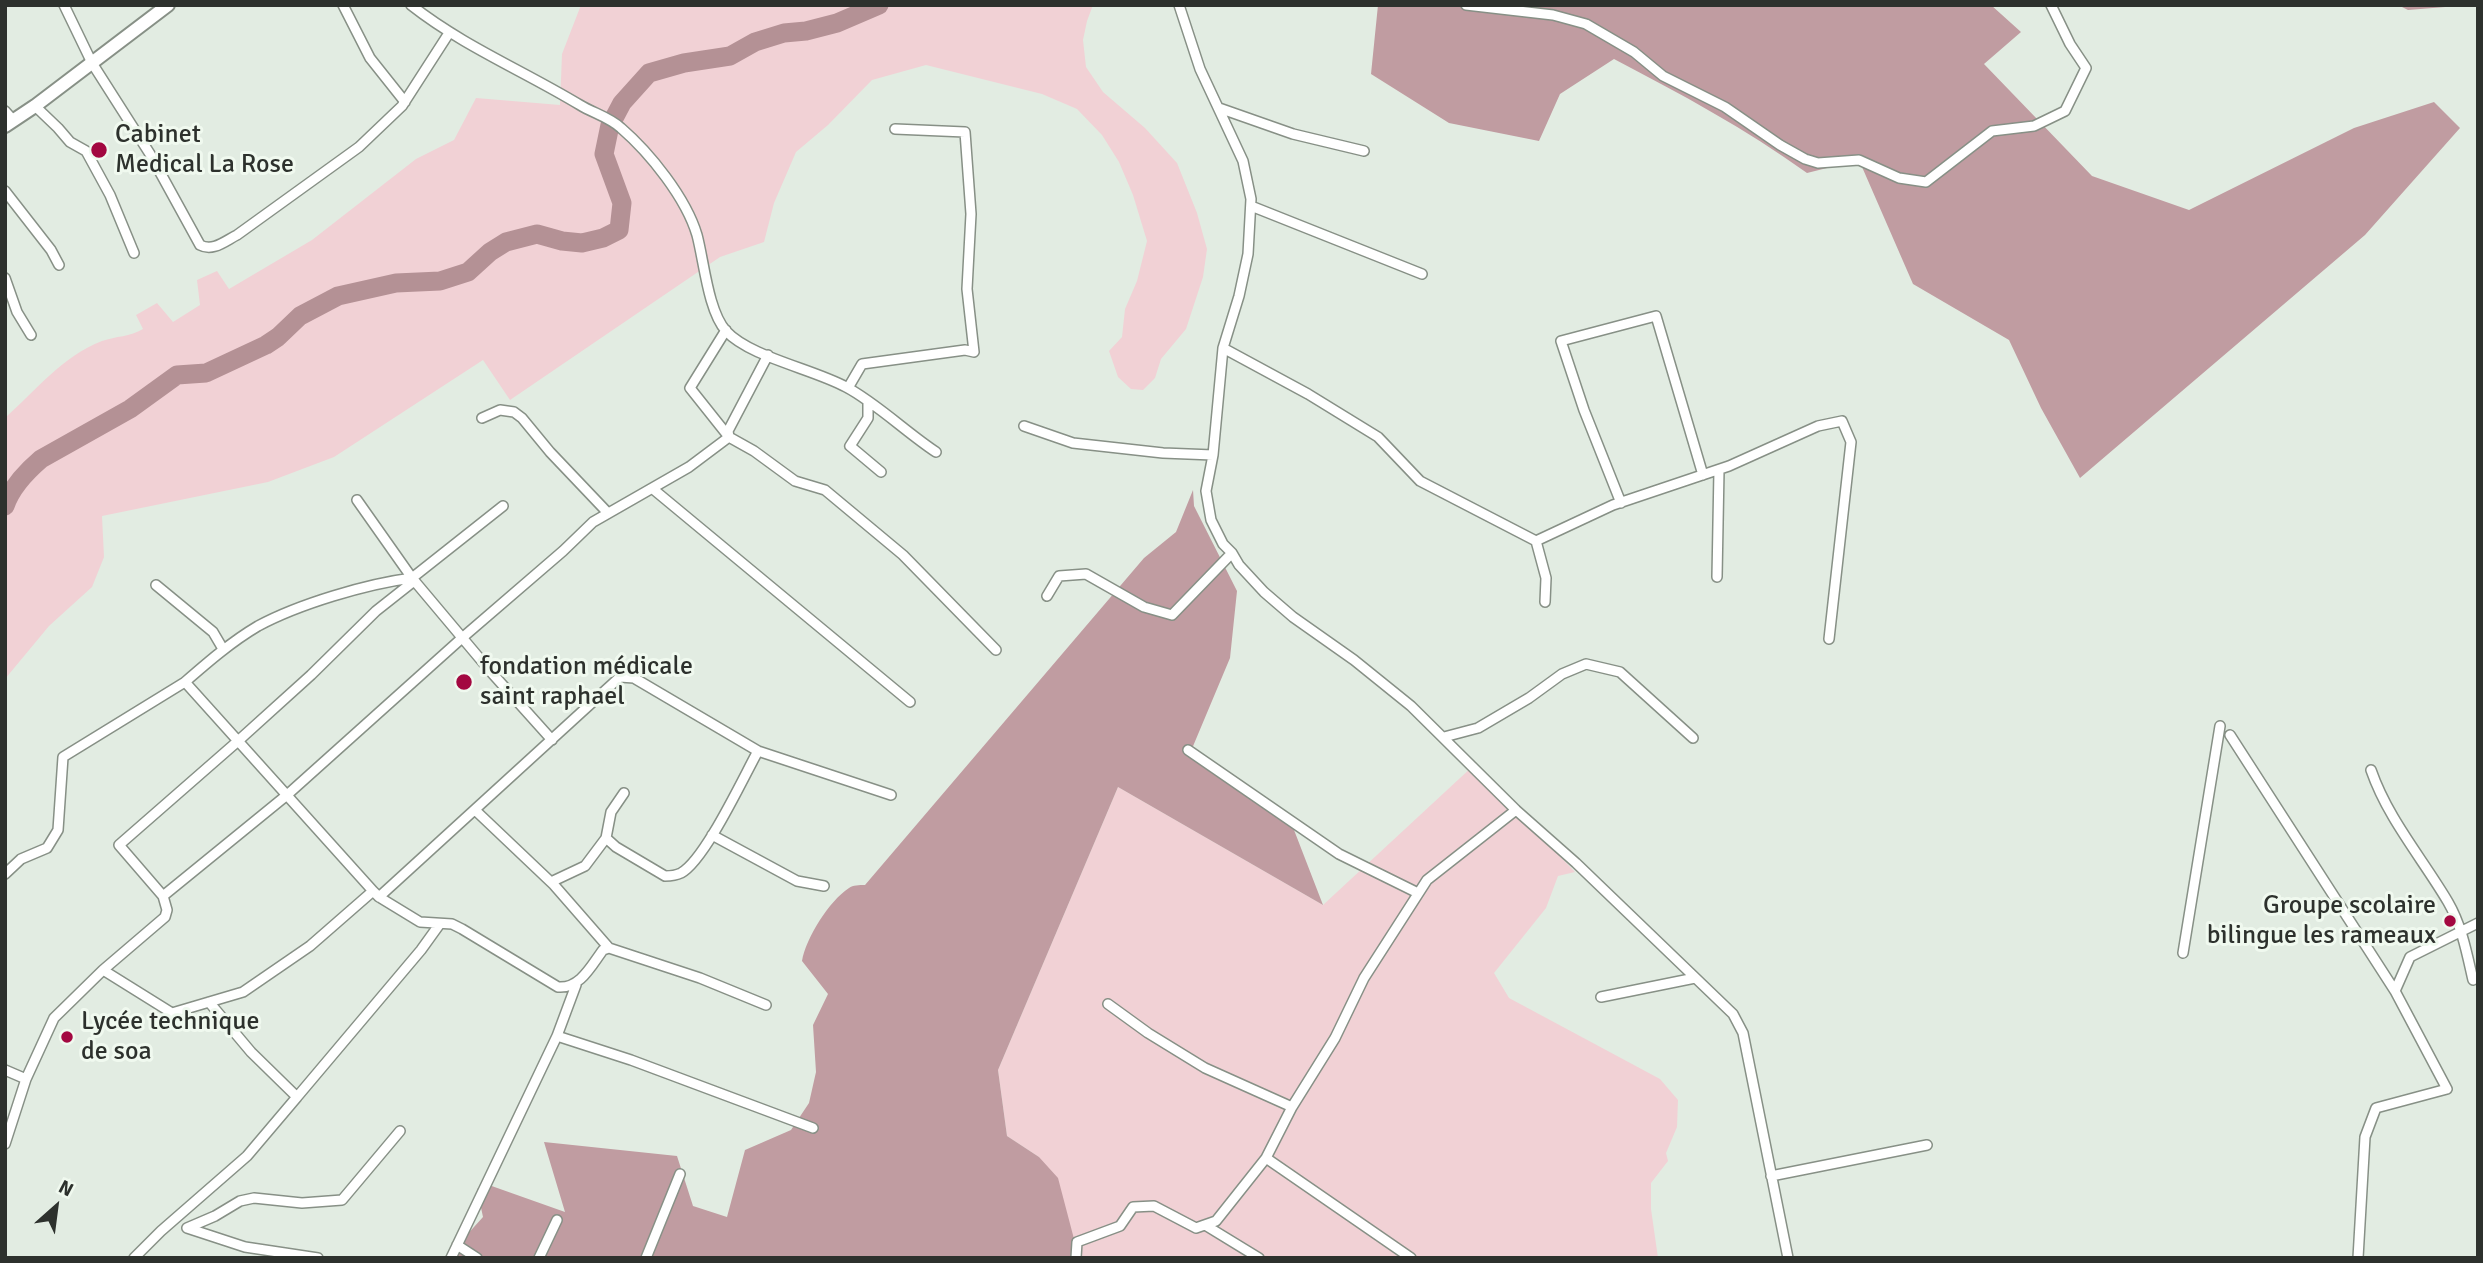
<!DOCTYPE html>
<html>
<head>
<meta charset="utf-8">
<style>
	body { margin:0 }
	#map { position:relative; width:2483px; height:1263px; overflow:hidden; background:#e2ece2; font-family:Signika,sans-serif }
	canvas { display:block }
	.frame { position:absolute; inset:0; border:7px solid #2d312d; pointer-events:none }
	.north { position:absolute; left:21px; top:1172px; width:70px; height:70px; -webkit-text-stroke:5px #f0f9ef; paint-order:stroke; rotate:28deg; font-size:19px; font-weight:700; line-height:28px; text-align:center; color:#2d312d }
	.north::after { content:''; display:block; margin:auto; width:24px; height:32px; background:#2d312d; clip-path:polygon(50% 0,100% 100%,50% 72%,0 100%) }
</style>
</head>
<body>
<div id="map">
<canvas width="2483" height="1263"></canvas>
<div class="frame"></div>
<div class="north">N</div>
</div>
<script>
const ctx = document.querySelector('canvas').getContext('2d');
ctx.lineJoin = 'round';
function fillPath(path, color) {
  ctx.fillStyle = color;
  ctx.fill(path, 'evenodd');
}
function trace(path, color, width, dash) {
  ctx.strokeStyle = color;
  ctx.lineWidth = width;
  ctx.lineCap = dash ? 'butt' : 'round';
  ctx.setLineDash(dash || []);
  ctx.stroke(path);
}
function write(font, color, halo, rows, align = 'center') {
  ctx.font = font + ' Signika,sans-serif';
  ctx.lineWidth = 6;
  ctx.setLineDash([]);
  ctx.textBaseline = 'middle';
  ctx.strokeStyle = halo;
  ctx.fillStyle = color;
  for (const [text, x, y, turn = 0] of rows) {
    ctx.save();
    ctx.translate(x, y);
    ctx.rotate((+turn || 0) * Math.PI / 180);
    ctx.textAlign = isNaN(turn) ? turn : align;
    if (halo) ctx.strokeText(text, 0, 0);
    ctx.fillText(text, 0, 0);
    ctx.restore();
  }
}
const green = new Path2D(`
	M581 5H1093L1087 21 1083 40 1086 67 1103 92 1145 128 1177 163 1197 213 1207 249 1203 277 1186 329 1161 359 1155 378 1143 390 1131 389 1118 377 1109 351 1122 337 1125 309 1137 281 1147 241 1133 195 1119 162 1102 135 1077 109 1042 94 926 65 872 80 828 125 796 152 774 203 764 242 720 257 510 400 483 360 334 457 268 482 102 516 104 557 92 587 49 626 5 679V418C35 391 63 356 102 341 116 336 130 337 143 329L136 315 157 303 173 322 200 305 197 280 217 271 229 289 312 240 416 159 454 140 476 98 560 105 562 54Z
	M1473 766 1575 872 1558 876 1546 908 1494 973 1509 998 1660 1079 1678 1100 1677 1127 1666 1153 1668 1161 1651 1183V1209L1658 1258H1079L1039 1157 1007 1136 998 1070 1118 787 1323 905Z`);
const forest = new Path2D(`
	M1378 5H1991L2021 32 1984 64 2092 176 2189 210 2354 128 2434 102 2460 128 2365 235 2080 478 2041 408 2009 340 1913 284 1859 160 1807 173C1746 129 1681 94 1614 59L1560 94 1539 141 1449 123 1371 74Z
	M2398 5H2470L2408 10Z
	M1193 490 1194 506 1237 591 1230 658 1191 751 1289 817 1323 905 1118 787 998 1070 1007 1136 1039 1157 1058 1178 1079 1258H446L483 1217 477 1189 486 1184 565 1212 544 1142 677 1156 693 1206 727 1217 745 1150 791 1130 809 1103 816 1072 813 1025 828 994 802 961C806 938 829 901 849 888 853 885 859 885 865 885L1144 558 1176 532Z`);
const river = new Path2D(`
	M613 120 622 103 649 73 684 63 730 56 755 42 784 33 806 31 837 23 879 5
	M5 506C11 488 27 471 41 459L130 409 177 375 206 373 266 345 278 337 300 316 338 296 396 283 440 281 468 272 490 252 506 242 537 234 562 241 582 243 603 238 619 230 622 203 604 154 610 125`);
const minor = new Path2D(`
	M64 5 92 63 150 154 200 245C213 252 225 241 237 235L359 147 402 106 449 33
	M343 5 370 58 405 102
	M411 5C463 46 524 71 580 105 593 113 609 117 621 128 650 153 686 198 697 235 704 261 708 311 726 331 750 357 813 369 846 387 875 402 907 433 936 452
	M1179 5 1200 69 1243 161 1251 199 1248 254 1239 296 1223 348 1213 455 1206 491 1211 520 1223 544 1232 553 1239 565 1264 592 1293 617 1354 660 1411 706 1516 810 1576 863 1733 1014 1743 1033 1788 1258
	M1466 5 1553 15 1586 24 1634 52 1663 76 1725 107 1780 145 1805 159 1818 163 1859 160 1899 178 1926 182 1992 131 2034 126 2065 111 2086 68 2070 44 2051 5
	M35 106 58 128 70 142 86 151 110 195 134 253
	M1219 108 1293 134 1364 151
	M5 111 13 120
	M5 191 51 250 59 265
	M1251 206 1422 274
	M5 278 17 312 31 335
	M726 330 690 388 729 437 754 451 795 481 825 490 903 555 996 650
	M1223 348 1308 394 1378 437 1420 481 1536 541 1613 505 1729 466 1818 426 1842 421 1851 442 1829 639
	M848 388 862 364 965 350 974 352 967 289 971 214 965 132 895 129
	M868 402V418L850 446 881 472
	M482 418 500 410 514 412 522 418 550 452 608 513
	M1024 426 1073 443 1163 453 1213 455
	M653 489 910 702
	M357 500 412 578 503 506
	M1621 503 1584 410 1561 341 1656 316 1703 475
	M1536 541 1546 578 1545 602
	M1717 577 1719 470
	M156 585 213 632 223 649
	M1047 596 1059 576 1086 574 1144 607 1172 615 1232 553
	M2230 735 2395 991 2447 1089 2376 1108 2365 1137 2358 1258
	M1444 737 1478 728 1529 698 1562 674 1586 664 1620 672 1693 738
	M1188 750 1339 854 1418 893
	M2371 770C2388 819 2422 858 2448 902 2462 926 2467 954 2473 980
	M475 810 554 885 609 948 700 978 766 1005
	M712 835 797 881 824 886
	M606 838 616 847 665 876C670 876 675 876 681 873 705 860 743 778 758 751
	M5 874 21 859 47 848 58 830 63 757 185 682
	M551 882 585 866 606 838 611 812 624 793
	M373 891 185 682C208 662 231 642 258 626 299 604 366 584 412 578L491 672 552 740
	M163 896 119 845 238 741 311 675 376 611 414 581
	M379 897 420 922 452 924 462 929 558 987C580 989 591 966 603 950L609 948
	M2183 953 2220 726
	M103 970 172 1013 243 992 310 946 373 891 379 897 620 677 634 678 758 751 891 795
	M2395 991 2410 957 2478 923
	M1601 997 1695 978
	M209 1002 251 1052 297 1097 421 950 439 925
	M1108 1004 1148 1033 1205 1068 1292 1107
	M557 1036 576 985
	M5 1070 26 1079
	M5 1144 26 1079 54 1018 103 970 165 917 167 910 163 896 287 795 462 638 563 551 593 522 689 467 729 437 728 431 768 355
	M1266 1158 1411 1258
	M1771 1176 1927 1145
	M1205 1225 1259 1258
	M187 1228 215 1216 240 1201 254 1198 302 1203 342 1200 400 1131
	M187 1228 245 1247 318 1258
	M457 1245 477 1258
	M134 1258 161 1231 247 1156 297 1097
	M451 1258 557 1036 631 1060 813 1128
	M539 1258 557 1220
	M646 1258 680 1174
	M1076 1258 1077 1242 1120 1226 1133 1207 1154 1206 1196 1228 1216 1221 1266 1158 1292 1107 1335 1038 1364 978 1427 880 1516 810`);
const secondary = new Path2D(`
	M5 126 35 106 168 5`);
const markers = [
	[99,150,9,"#a30841"],
	[464,682,9,"#a30841"],
	[2450,921,7,"#a30841"],
	[67,1037,7,"#a30841"]
];
const poiNames = [
	["Cabinet",115,135],
	["Medical La Rose",115,165],
	["fondation médicale",480,667],
	["saint raphael",480,697],
	["Groupe scolaire",2436,906,"right"],
	["bilingue les rameaux",2436,936,"right"],
	["Lycée technique",81,1022],
	["de soa",81,1052]
];
fillPath(green, '#f1d1d5');
fillPath(forest, '#c09ca1');
trace(river, '#b49195', 19);
trace(minor, '#879086', 12);
trace(secondary, '#879086', 16);
trace(minor, '#fff', 9);
trace(secondary, '#fff', 12);
for (const [x, y, r, color] of markers) {
  const dot = new Path2D();
  dot.arc(x, y, r, 0, 2 * Math.PI);
  ctx.fillStyle = color;
  ctx.fill(dot);
  trace(dot, '#f0f9ef', 2.5);
}
write('26px', '#2d312d', '#f0f9ef', poiNames, 'left');
</script>
</body>
</html>
